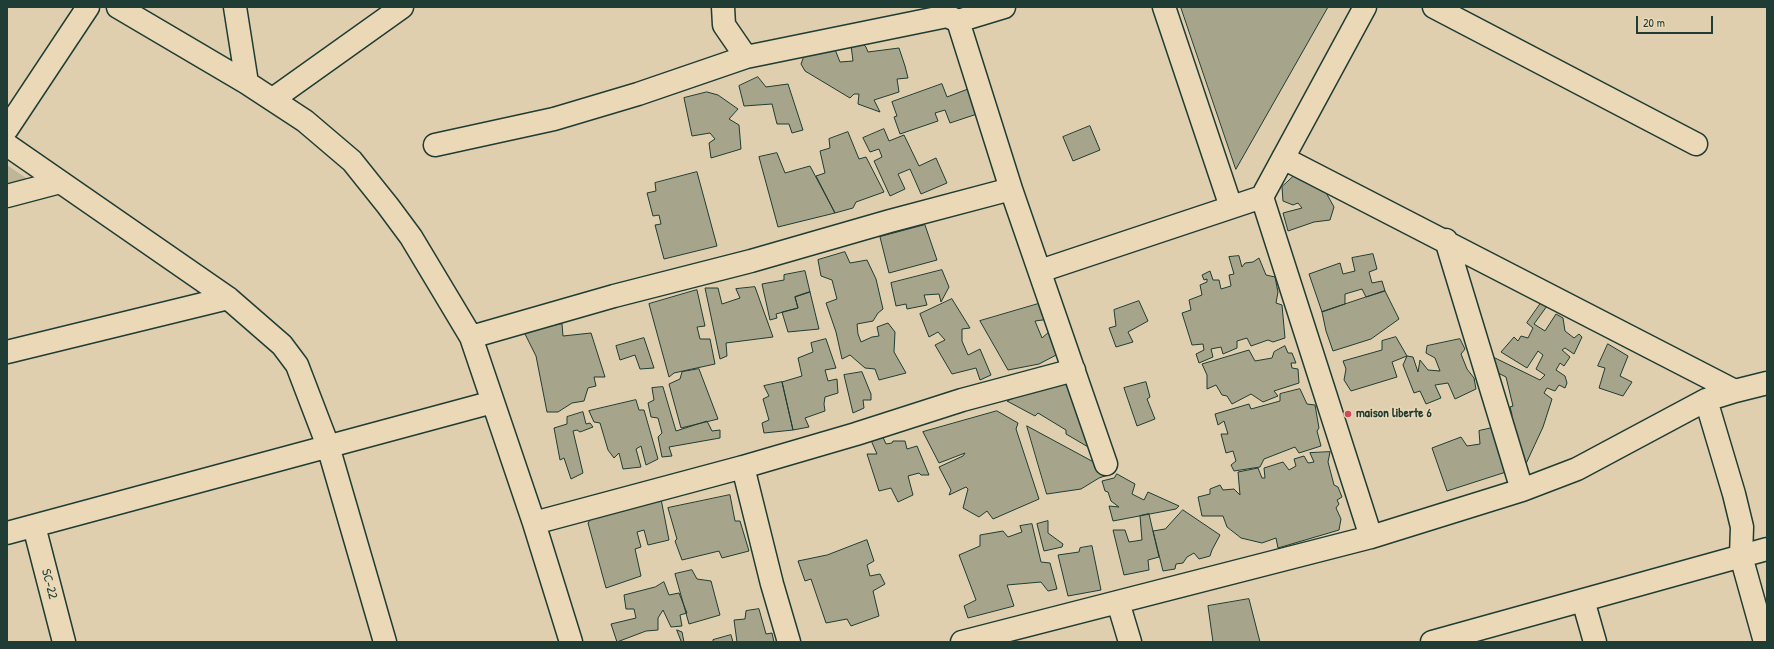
<!DOCTYPE html>
<html>
<head>
<meta charset="utf-8">
<style>
	body { margin:0 }
	#map { position:relative; width:1774px; height:649px; overflow:hidden; background:#dfcfae; font-family:"Patrick Hand",sans-serif }
	canvas { display:block }
	.frame { position:absolute; inset:0; border:8px solid #1f3d34; pointer-events:none }
	.scale { position:absolute; left:1636px; top:16px; width:77px; height:18px; box-sizing:border-box; border:2px solid #1f3d34; border-top:0; padding-left:5px; font-size:12px; line-height:14px; white-space:nowrap; color:#1f3d34; -webkit-text-stroke:3px #ebd8b6; paint-order:stroke }
</style>
</head>
<body>
<div id="map">
<canvas width="1774" height="649"></canvas>
<div class="frame"></div>
<div class="scale">20 m</div>
</div>
<script>
const ctx = document.querySelector('canvas').getContext('2d');
ctx.lineJoin = 'round';
function fillPath(path, color) {
  ctx.fillStyle = color;
  ctx.fill(path, 'evenodd');
}
function trace(path, color, width, dash) {
  ctx.strokeStyle = color;
  ctx.lineWidth = width;
  ctx.lineCap = dash ? 'butt' : 'round';
  ctx.setLineDash(dash || []);
  ctx.stroke(path);
}
function write(font, color, halo, rows, align = 'center') {
  ctx.font = font + ' "Patrick Hand",sans-serif';
  ctx.lineWidth = 3;
  ctx.setLineDash([]);
  ctx.textBaseline = 'middle';
  ctx.strokeStyle = halo;
  ctx.fillStyle = color;
  for (const [text, x, y, turn = 0] of rows) {
    ctx.save();
    ctx.translate(x, y);
    ctx.rotate((+turn || 0) * Math.PI / 180);
    ctx.textAlign = isNaN(turn) ? turn : align;
    if (halo) ctx.strokeText(text, 0, 0);
    ctx.fillText(text, 0, 0);
    ctx.restore();
  }
}
const green = new Path2D(`
	M7 165 29 180 7 185Z`);
const building = new Path2D(`
	M1181 7H1328L1236 169Z
	M859 40 866 47 868 52 899 48 905 66 908 78 897 79 899 92 874 100 880 112 858 104 859 94H854L850 98 805 71 801 64 804 56 834 47 840 62 853 61 851 45Z
	M758 77 766 87 788 84 803 130 792 133 789 124H777L772 104 744 106 739 86Z
	M942 84 947 97 968 89 977 114 950 123 945 110 935 113 938 121 900 134 894 117 897 116 892 102Z
	M707 92 718 95 738 109 729 119 739 125 741 149 711 158 709 143 715 139 710 133 692 136 684 98Z
	M1090 126 1100 150 1073 161 1063 137Z
	M884 129 889 141 904 135 919 166 936 158 947 183 921 194 910 169 898 174 905 189 890 196 874 161 882 157 879 149 870 152 863 138Z
	M848 132 859 159 866 157 884 192 856 202 853 208 835 213 816 176 825 173 820 151 830 148 829 139Z
	M777 153 785 173 810 166 835 213 778 227 759 157Z
	M697 172 717 246 664 259 655 225 661 224 659 215 653 216 647 193 656 191 655 183Z
	M1295 175 1324 189 1334 207 1330 220 1314 222 1288 231 1283 213 1302 208 1298 203 1293 205 1283 201 1282 187Z
	M925 225 937 260 889 273 880 237Z
	M845 252 850 263 867 260 876 279 883 309 878 313 873 321 857 324 858 334 861 342 872 337 879 336 877 327 888 323 895 332 894 352 906 373 879 380 875 369 865 368 850 355 842 359 836 332 826 303 837 299 832 280 821 276 818 260Z
	M1373 254 1377 269 1369 272 1372 283 1382 281 1385 291 1366 297 1362 289 1345 294V304L1322 312 1309 274 1340 263 1343 274 1355 271 1352 258Z
	M1239 256 1242 267 1245 263 1253 262 1259 258 1266 275 1275 277 1278 292 1276 303 1282 305 1285 338 1273 342 1268 340 1251 346 1247 338 1237 341V348L1223 354 1221 347 1211 349 1213 357 1199 363 1196 354 1204 350 1203 344 1192 345 1182 313 1191 310 1189 300 1202 295 1200 285 1207 282V279L1204 280 1202 275 1210 271 1213 280H1219L1221 289 1231 286 1229 275 1234 274 1229 257Z
	M942 270 949 287 941 302 939 294 924 295 927 305 907 309 906 304 896 306 891 283Z
	M805 271 810 292 795 297 798 308 776 314 777 318 770 320 762 284 784 280V275Z
	M755 287 773 337 726 343 727 356 720 359 705 288H718L722 304 740 298 736 289Z
	M697 290 705 326 697 327 700 339H710L715 364 674 373 669 377 649 304Z
	M1385 291 1399 319 1371 339 1333 351 1326 331 1322 312Z
	M810 292 819 329 788 332 782 312 798 308 795 297Z
	M952 299 970 328 962 329V341L968 355 980 349 991 375 980 380 976 368 952 374 935 345 945 340 938 332 929 337 920 314Z
	M1139 301 1148 321 1128 332 1133 342 1116 347 1109 328 1116 326 1114 310Z
	M1045 302 1050 319 1035 321 1042 338 1050 331 1060 353 1039 364 1008 370 980 321Z
	M1541 303 1547 306 1534 324 1545 331 1556 314 1563 318 1565 331 1574 338 1579 334 1582 337 1574 354 1565 348 1562 350 1570 357 1564 366 1560 363 1556 370 1565 376 1567 383 1565 388 1559 385 1555 391 1547 388 1544 393 1552 399 1543 427 1524 468 1510 419 1512 415 1510 407 1513 406 1506 377 1492 370 1493 357 1540 380 1545 375 1536 369 1543 355 1538 351 1527 368 1501 352 1514 337 1518 341 1521 336 1528 338 1533 328 1527 323Z
	M562 324 563 336 591 333 605 377H594L596 386 588 388 584 401 572 403 558 412H547L536 356 524 332Z
	M1396 337 1407 356 1392 362 1397 377 1351 391 1344 380 1346 369 1343 361 1382 350V341Z
	M644 338 654 368 640 369 635 355 620 360 616 346Z
	M826 339 836 368 825 370 828 381 837 379 838 393 825 397 824 404 825 411 805 418 809 427 793 430 782 382 802 376 798 358 813 352 811 343Z
	M1460 339 1465 349 1461 354 1467 369 1474 378 1476 389 1455 399 1448 383 1435 385 1441 398 1426 404 1420 391 1414 393 1403 365 1407 356 1413 357 1418 372 1420 360 1428 370 1440 371 1435 358 1426 353 1427 346Z
	M1608 344 1628 356 1620 376 1632 382 1623 396 1599 388 1605 368 1598 366Z
	M1285 346 1288 353H1292L1296 363H1291L1292 368 1298 369 1299 383 1274 391 1278 396 1263 402 1251 394 1232 404 1227 396 1222 395 1216 385 1207 389V375L1202 364 1249 350 1255 361 1272 358 1274 352Z
	M699 369 718 419 681 428 669 384 680 379 682 372Z
	M862 372 871 394V400H863L864 408 853 413 844 375Z
	M1073 381 1095 451 1066 434V430L1038 413 1035 416 1007 401 1043 385Z
	M782 382 793 430 764 433 762 423 769 420 763 399 769 396 764 386Z
	M1146 382 1150 397 1147 399 1155 419 1137 426 1124 388Z
	M663 387 676 431 707 421 712 431 720 430V438L669 447 672 456 662 457 658 437 662 433 658 418 651 417 648 403 654 400 652 388Z
	M1300 389 1307 404 1315 405 1319 428 1317 431 1321 446 1299 453 1295 447 1264 459 1260 467 1234 471 1231 465 1236 461 1233 451 1226 453 1221 434H1228L1224 421 1218 425 1215 414 1249 404 1251 409 1280 401V394Z
	M636 400 639 410H644L658 459 646 465 641 446 636 449 641 467 623 469 619 453 614 458 608 450 600 423 594 422 589 411Z
	M997 411 1018 423 1016 429 1039 499 993 519 987 511 979 517 963 508 968 489 966 487 949 495 951 490 939 467 963 456 965 453 939 463 923 432Z
	M583 412 586 424 590 423 593 427 580 432 577 430 573 431 583 473 571 479 564 458 560 460 554 428 567 424V417Z
	M1027 426 1114 473 1099 478 1081 489 1047 494Z
	M1492 428 1506 472 1447 491 1432 448 1461 437 1467 446 1480 444 1479 431Z
	M882 435 886 444 892 443 893 441H905L907 449 917 446 929 475H921L919 473 908 476 913 495 898 502 891 488 879 491 867 454H877L870 438Z
	M1330 452 1328 462 1334 485 1338 487 1342 497 1337 500 1339 504 1336 508 1341 519 1339 530 1278 548 1276 538 1262 543 1241 538 1227 527 1223 516H1202L1198 497 1210 494V489L1220 485 1223 490 1234 489 1240 495 1238 472 1258 468 1262 478H1265L1264 468 1283 462 1289 470 1296 466 1294 459 1304 456 1308 463 1314 462 1310 453Z
	M1117 474 1135 484 1132 494 1144 500 1148 492 1179 506 1176 509 1113 521 1109 506 1119 507 1111 501 1108 492 1105 491 1102 481 1114 478Z
	M730 495 735 521H740L749 551 722 558 719 551 682 560 675 541 677 539 668 508Z
	M661 499 669 540 648 545 644 530 637 532 641 547 635 549 641 576 606 588 588 523 593 516Z
	M1183 510 1220 535 1212 550 1210 556 1199 559 1194 553 1187 557 1183 563 1176 564 1175 569 1163 571 1153 531 1165 529Z
	M1149 514 1159 557 1148 560 1149 570 1124 575 1113 530H1125L1129 542 1142 540 1140 516Z
	M1048 521V533L1063 544 1062 547 1044 551 1037 524Z
	M1032 524 1041 562 1050 563 1057 589 1048 591 1041 582 1007 585 1014 606 968 618 964 606 976 600 959 555 980 546V535L1003 531 1008 537 1022 532 1020 526Z
	M867 540 874 561 867 565 870 576 880 574 885 584 873 591 879 616 851 626 847 619 826 623 811 579 805 581 798 561 827 555Z
	M1092 546 1101 590 1068 596 1058 555 1079 552 1080 548Z
	M692 570 697 579 711 581 720 615 689 624 675 574Z
	M664 582 669 595 679 593 687 613 680 615 682 626 671 627 663 610 658 618V630L646 631 617 642 611 624 636 618 634 609H626L624 595 655 587Z
	M1249 599 1260 642H1213L1208 606Z
	M759 609 766 634 772 633 774 642H737L734 620 745 619 746 611Z
	M677 630 682 632 684 642H679H681Z
	M731 635 733 642H713V640Z`);
const street = new Path2D(`
	M118 7 247 83 305 121 352 161 388 206 411 237 471 337 534 523 571 642
	M235 7 247 83
	M723 7 724 25 746 57 947 16 958 21 1004 7
	M1164 7 1231 207
	M1434 7 1696 144
	M958 21 1011 189 1106 464
	M273 99 402 7
	M7 129 88 7
	M7 145 228 298 282 345 297 365 328 446 385 642
	M435 145 554 119 638 94 746 57
	M1283 158 1735 391
	M7 196 60 182
	M1262 197 1371 537
	M1446 240 1522 490
	M1040 271 1262 197 1365 7
	M471 337 614 296 751 261 890 221 1011 189
	M7 352 228 298
	M1706 400 1734 494 1742 527 1741 556 1765 642
	M743 467 772 584 789 642
	M534 523 743 467 856 434 962 400 1074 370
	M34 526 64 642
	M7 533 493 402
	M1583 600 1595 642
	M1118 602 1130 642
	M962 642 1371 537 1522 490 1577 469 1706 400 1735 391 1767 383
	M1432 642 1767 549`);
const markers = [
	[1348,414,4,"#d1495b"]
];
const poiNames = [
	["maison liberte 6",1356,414]
];
const streetNames = [
	["SC-22",49,584,75]
];
fillPath(green, '#bfb69a');
fillPath(building, '#a6a48a');
trace(building, '#1f3d34', 1);
trace(street, '#1f3d34', 25);
trace(street, '#ebd8b6', 22);
for (const [x, y, r, color] of markers) {
  const dot = new Path2D();
  dot.arc(x, y, r, 0, 2 * Math.PI);
  ctx.fillStyle = color;
  ctx.fill(dot);
  trace(dot, '#ebd8b6', 1.5);
}
write('bold 13px', '#1f3d34', '#ebd8b6', poiNames, 'left');
write('13px', '#1f3d34', '#ebd8b6', streetNames);
</script>
</body>
</html>
